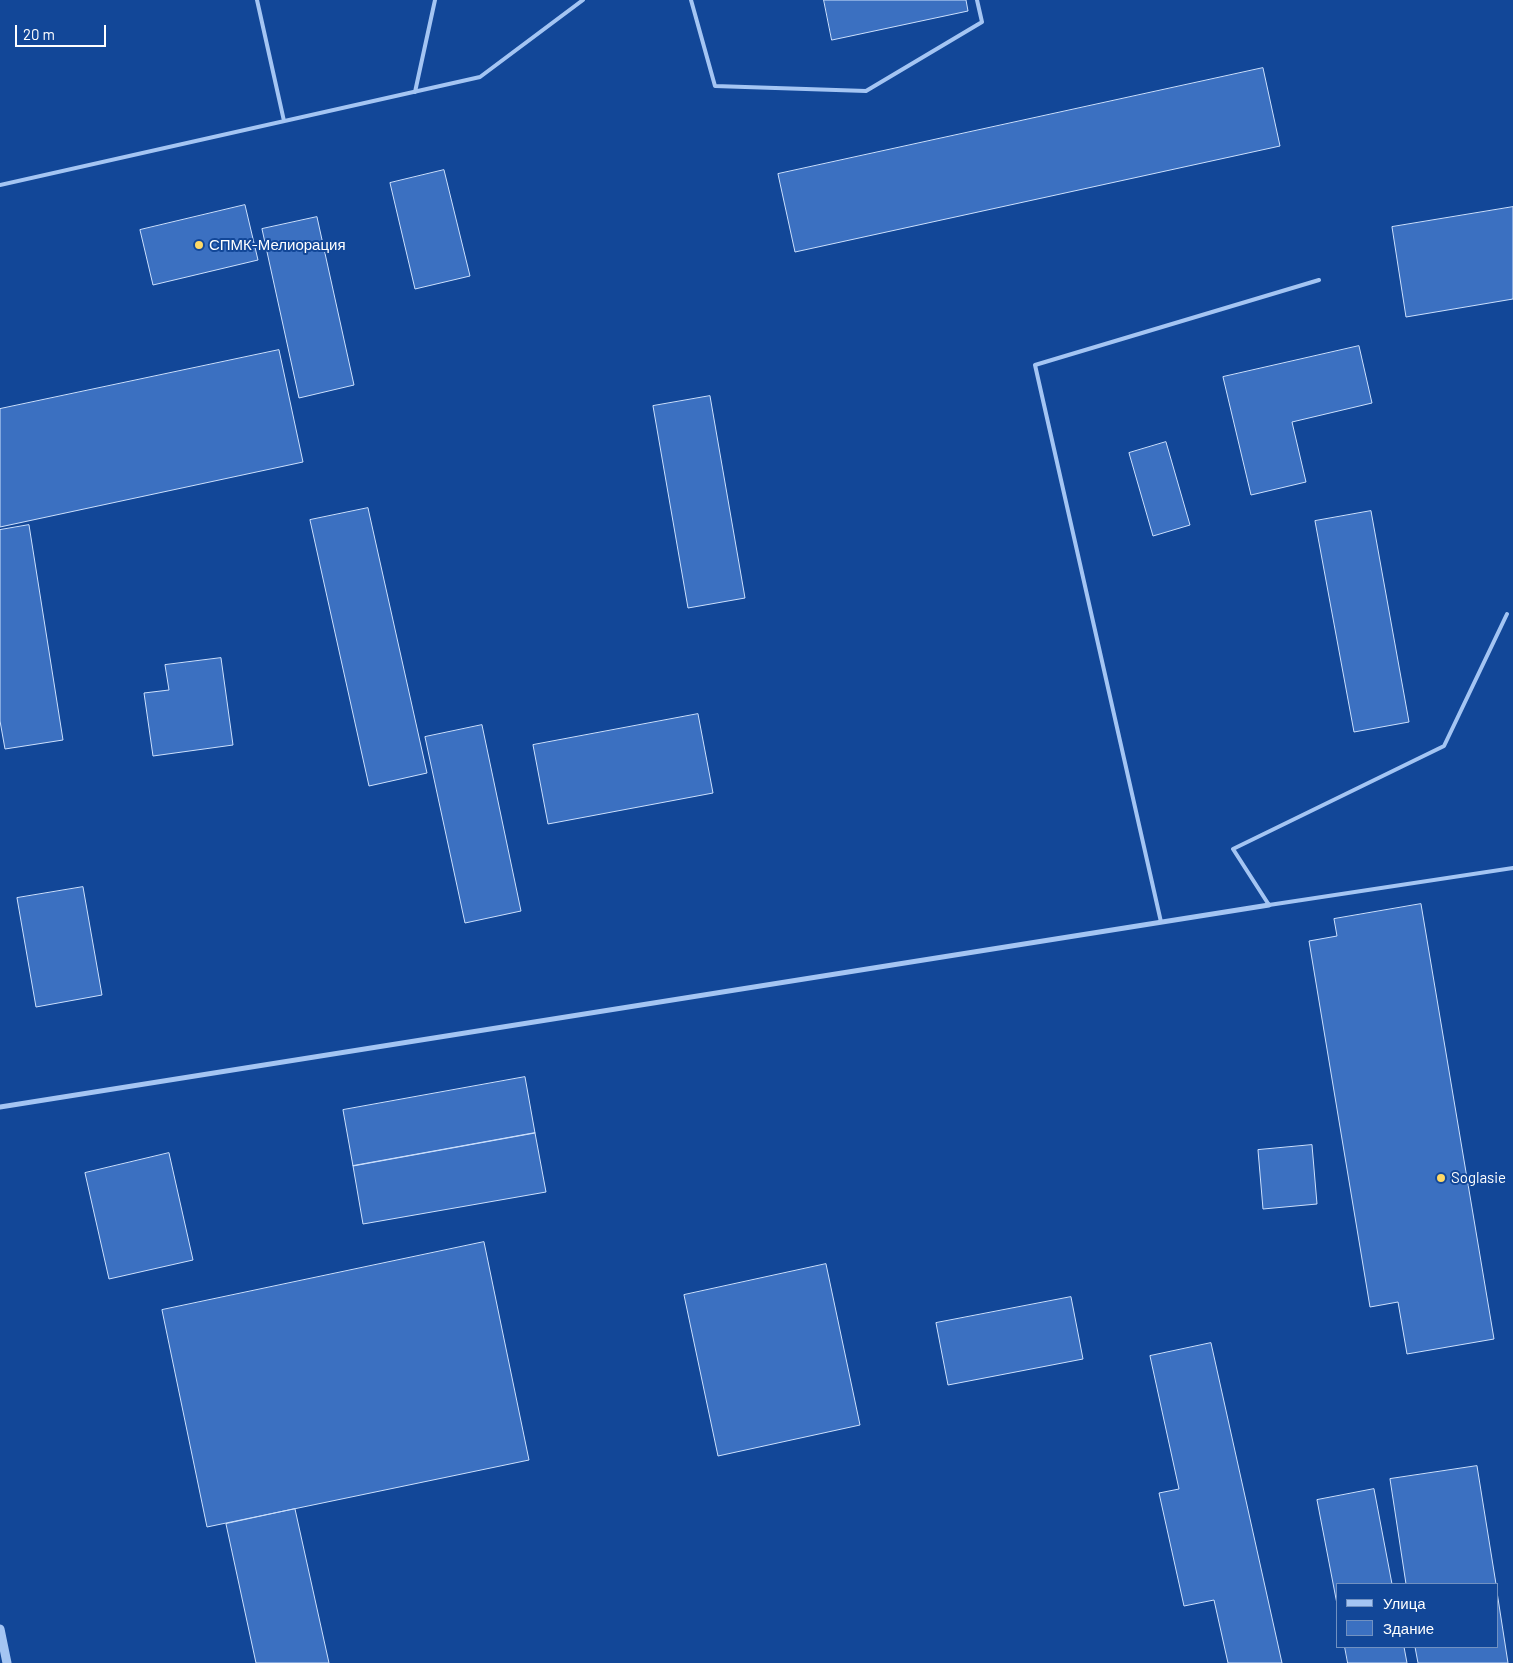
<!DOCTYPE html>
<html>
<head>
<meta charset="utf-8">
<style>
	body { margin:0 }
	#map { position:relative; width:1513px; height:1663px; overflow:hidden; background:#124798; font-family:Barlow,sans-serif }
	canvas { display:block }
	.legend { position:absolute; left:1336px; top:1583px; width:162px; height:65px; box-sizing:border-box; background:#124798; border:1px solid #7191c1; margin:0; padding:6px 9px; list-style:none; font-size:15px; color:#fff }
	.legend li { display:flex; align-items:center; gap:10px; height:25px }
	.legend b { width:25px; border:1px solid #7191c1 }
	.scale { position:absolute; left:15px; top:25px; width:91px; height:22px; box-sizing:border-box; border:2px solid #fff; border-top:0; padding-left:6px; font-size:15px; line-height:18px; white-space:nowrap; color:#fff; -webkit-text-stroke:4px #124798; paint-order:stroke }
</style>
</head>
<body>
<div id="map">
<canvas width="1513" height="1663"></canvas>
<ul class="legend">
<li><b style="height:6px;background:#a4c5f3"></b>Улица</li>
<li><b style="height:14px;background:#3b70c1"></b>Здание</li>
</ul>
<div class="scale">20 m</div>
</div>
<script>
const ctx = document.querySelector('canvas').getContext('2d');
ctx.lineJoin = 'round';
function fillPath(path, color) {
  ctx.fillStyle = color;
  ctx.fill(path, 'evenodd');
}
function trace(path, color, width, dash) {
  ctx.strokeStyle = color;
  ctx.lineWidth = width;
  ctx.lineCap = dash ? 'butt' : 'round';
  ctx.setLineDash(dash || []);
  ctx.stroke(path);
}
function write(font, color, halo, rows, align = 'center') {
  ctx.font = font + ' Barlow,sans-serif';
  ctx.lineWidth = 4;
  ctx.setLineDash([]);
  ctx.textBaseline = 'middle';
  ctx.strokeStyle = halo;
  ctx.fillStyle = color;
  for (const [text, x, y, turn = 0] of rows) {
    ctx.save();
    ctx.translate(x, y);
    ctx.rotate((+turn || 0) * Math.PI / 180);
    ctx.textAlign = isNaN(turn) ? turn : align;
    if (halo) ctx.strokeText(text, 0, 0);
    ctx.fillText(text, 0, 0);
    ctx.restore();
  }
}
const building = new Path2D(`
	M824 0H966L968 11 832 40Z
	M1263 68 1280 146 795 252 778 174Z
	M444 170 470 276 415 289 390 183Z
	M245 205 258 260 153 285 140 230Z
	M1513 207V299L1406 317 1392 227Z
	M317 217 354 385 299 398 262 229Z
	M1359 346 1372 403 1292 422 1306 482 1251 495 1223 377Z
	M279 350 303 462 0 527V409Z
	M710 396 745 598 688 608 653 406Z
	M1166 442 1190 525 1153 536 1129 453Z
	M368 508 427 773 369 786 310 520Z
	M1371 511 1409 722 1354 732 1315 521Z
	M29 525 63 740 5 749 0 721V530Z
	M221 658 233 745 153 756 144 693 169 690 165 665Z
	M698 714 713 793 548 824 533 745Z
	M482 725 521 911 465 923 425 737Z
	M83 887 102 995 36 1007 17 898Z
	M1421 904 1494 1339 1407 1354 1398 1302 1370 1307 1309 941 1337 936 1334 919Z
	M525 1077 535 1133 353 1166 343 1110Z
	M535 1133 546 1192 363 1224 353 1166Z
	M1312 1145 1317 1204 1263 1209 1258 1150Z
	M169 1153 193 1260 109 1279 85 1173Z
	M484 1242 529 1460 207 1527 162 1310Z
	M826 1264 860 1425 718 1456 684 1295Z
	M1071 1297 1083 1359 948 1385 936 1323Z
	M1211 1343 1282 1663H1228L1214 1600 1184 1606 1159 1493 1179 1489 1150 1356Z
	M1477 1466 1496 1584H1406L1390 1479Z
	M1374 1489 1392 1584H1337V1604L1317 1500Z
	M295 1509 329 1663H256L226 1524Z
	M1497 1592 1508 1663H1418L1415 1647H1497Z
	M1345 1647H1404L1407 1663H1348Z`);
const service = new Path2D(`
	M257 0 284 121
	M691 0 715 86 866 91 982 22 977 0
	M415 92 435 0
	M0 185 480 77 583 0
	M1507 614 1444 746 1233 849 1269 905 1513 868
	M1161 922 1035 365 1319 280`);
const minor = new Path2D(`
	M0 1107 1269 905`);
const tertiary = new Path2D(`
	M0 1629 7 1663`);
const markers = [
	[199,245,5,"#ffd966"],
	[1441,1178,5,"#ffd966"]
];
const poiNames = [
	["СПМК-Мелиорация",209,245],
	["Soglasie",1451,1178]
];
fillPath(building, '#3b70c1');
trace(building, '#cce0fd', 1);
trace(service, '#a4c5f3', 4);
trace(minor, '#a4c5f3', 5);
trace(tertiary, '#a4c5f3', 9);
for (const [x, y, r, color] of markers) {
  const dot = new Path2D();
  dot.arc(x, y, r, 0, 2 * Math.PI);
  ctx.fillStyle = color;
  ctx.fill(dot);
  trace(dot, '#124798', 2);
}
write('15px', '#fff', '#124798', poiNames, 'left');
</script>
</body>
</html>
